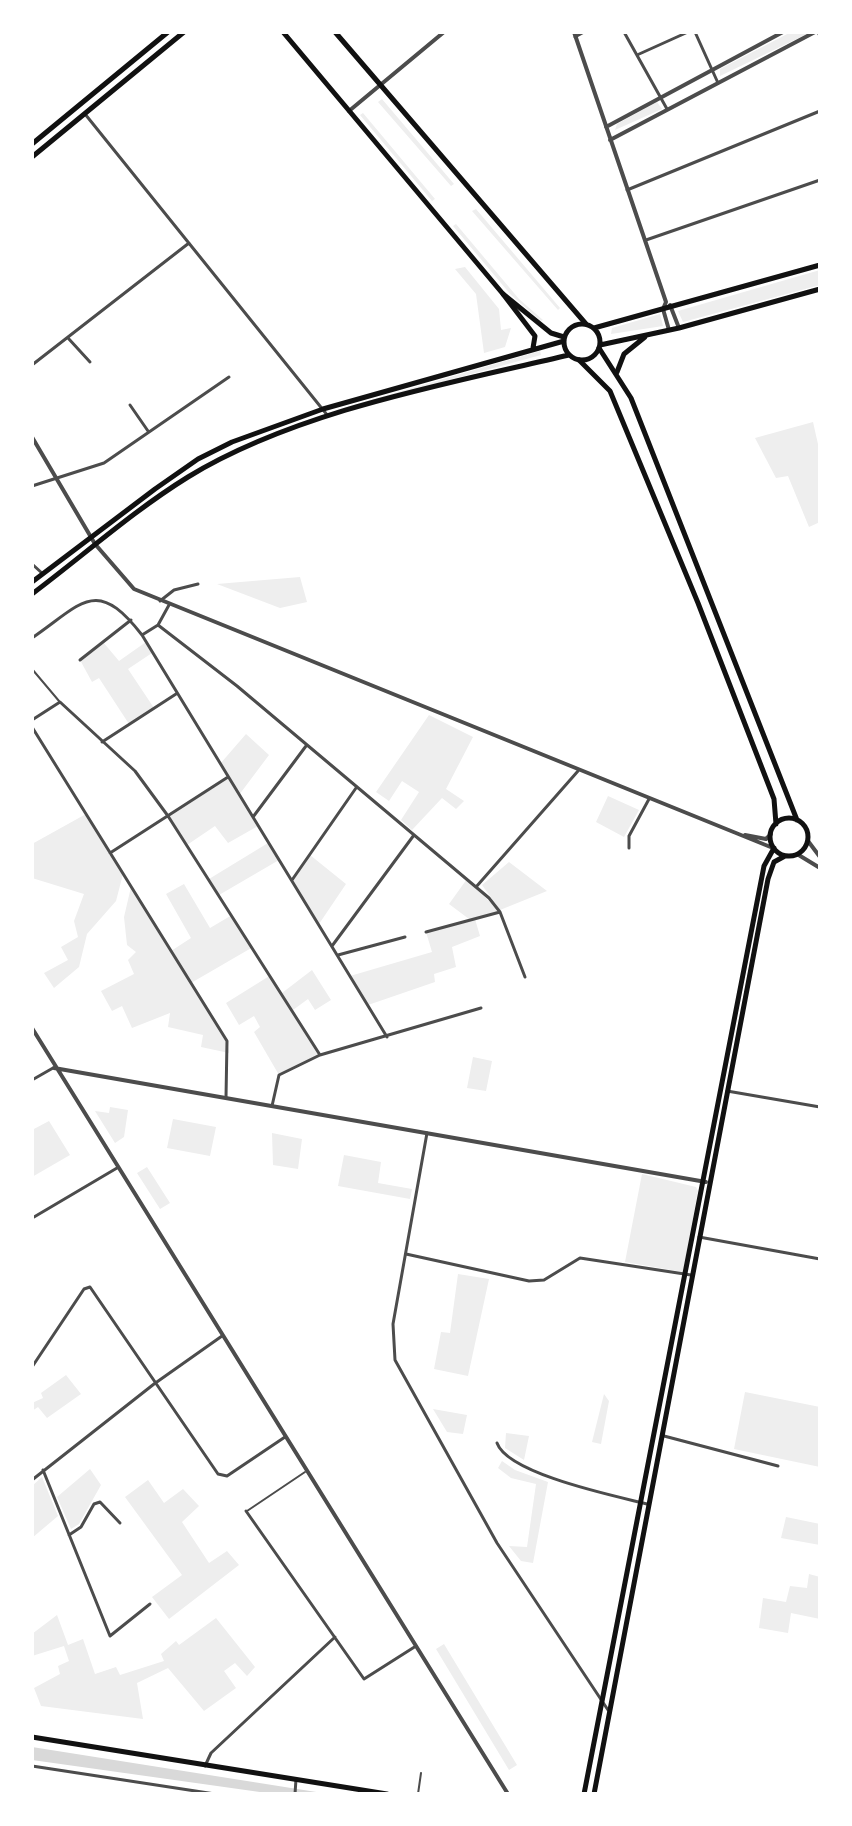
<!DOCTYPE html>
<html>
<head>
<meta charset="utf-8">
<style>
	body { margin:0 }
	#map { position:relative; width:852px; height:1826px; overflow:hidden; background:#fff; font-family:Lato,sans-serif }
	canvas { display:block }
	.frame { position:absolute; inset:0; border:34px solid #fff; pointer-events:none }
</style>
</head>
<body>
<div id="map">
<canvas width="852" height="1826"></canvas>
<div class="frame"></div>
</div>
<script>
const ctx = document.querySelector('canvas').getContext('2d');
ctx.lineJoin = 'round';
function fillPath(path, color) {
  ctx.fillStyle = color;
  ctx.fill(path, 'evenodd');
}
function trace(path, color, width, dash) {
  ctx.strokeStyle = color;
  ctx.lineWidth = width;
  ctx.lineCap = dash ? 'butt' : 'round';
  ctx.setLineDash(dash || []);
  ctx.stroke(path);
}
const green = new Path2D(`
	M791 32 807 34 720 76V69Z
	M382 99 454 184 451 186 378 102Z
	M657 102 662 109 615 130 617 124Z
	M363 113 435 199 432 201 360 115Z
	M476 209 560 308 558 310 472 211Z
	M456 224 519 299 543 320 541 321 511 295 453 226Z
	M465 267 499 309 501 330 511 328 505 347 484 353 476 294 455 269Z
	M820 270V285L683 322 678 311Z
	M660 314 663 326 611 334 612 328Z
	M540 351 541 355 336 411V410Z
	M813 422 820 453V522L809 527 788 476 776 478 755 438Z
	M300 577 307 602 280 608 217 584Z
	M103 642 119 661 146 642 152 653 128 669 154 708 129 724 99 678 92 682 80 660Z
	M429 715 473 737 446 789 464 801 456 809 442 798 412 830 401 820 419 792 402 781 389 801 376 792Z
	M246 734 269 755 239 795 258 826 228 843 215 826 187 845 168 816 228 777 220 764Z
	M608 796 639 810 624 837 596 822Z
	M86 814 123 874 116 901 87 934 79 967 54 988 44 973 68 960 61 947 78 937 74 921 84 894 32 878V844Z
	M268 843 279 860 219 895 209 879Z
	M310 855 346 884 319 924 292 881Z
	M509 862 547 891 500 910 482 885Z
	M467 879 500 912 475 919 480 936 452 947 456 967 434 974 435 982 368 1005 350 976 432 952 426 932 469 919 449 904Z
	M184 884 210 928 232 915 253 947 191 983 227 1041 229 1053 201 1047 203 1035 168 1027 170 1013 132 1028 122 1006 112 1011 101 991 134 974 128 960 136 952 127 945 124 917 131 887 171 951 191 938 166 894Z
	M312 970 331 1000 315 1010 308 999 293 1010 320 1055 279 1075 254 1032 260 1027 254 1016 239 1025 226 1003 271 975 282 993Z
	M473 1057 492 1061 486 1091 467 1088Z
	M110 1107 128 1110 124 1137 115 1143 95 1111 109 1113Z
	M173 1119 216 1127 210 1156 167 1148Z
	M49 1121 70 1155 32 1177V1130Z
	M272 1133 302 1139 298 1169 273 1165Z
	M344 1155 381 1162 378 1183 412 1189 410 1199 338 1186Z
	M147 1167 170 1203 160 1209 137 1173Z
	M642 1174 696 1187 698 1191 683 1272 625 1262Z
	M458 1274 489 1279 468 1376 434 1369 441 1332 450 1333Z
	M66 1375 81 1394 47 1418 38 1407 32 1411V1403L43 1398 41 1393Z
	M745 1392 820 1407V1467L734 1449Z
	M604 1394 609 1401 601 1444 592 1442Z
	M433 1409 467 1415 463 1434 447 1432Z
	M506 1433 529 1436 524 1460 505 1448Z
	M502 1461 515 1470 548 1482 533 1563 521 1561 509 1546 527 1547 536 1484 511 1478 498 1468Z
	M90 1469 101 1485 79 1524 71 1529 57 1497Z
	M42 1477 58 1516 32 1538V1486Z
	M148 1480 164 1503 183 1489 199 1506 182 1522 209 1563 227 1551 239 1565 169 1619 152 1597 182 1575 125 1497Z
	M786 1517 820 1524V1545L781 1538Z
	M809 1574 820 1577V1619L791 1613 788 1633 759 1628 763 1598 786 1602 790 1586 807 1588Z
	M57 1615 68 1645 83 1639 95 1674 116 1667 120 1675 164 1661 161 1654 176 1641 179 1645 216 1618 255 1667 247 1676 235 1663 224 1671 236 1688 204 1711 168 1668 137 1683 143 1719 41 1706 34 1688 60 1674 58 1666 69 1661 64 1646 32 1656V1634Z
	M444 1644 517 1765 509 1770 436 1649Z`);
const water = new Path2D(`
	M32 1747 329 1794H274L32 1760Z`);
const service = new Path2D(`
	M32 669 59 701
	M247 1511 305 1472
	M418 1794 421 1773`);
const minor = new Path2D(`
	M624 32 667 109
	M695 32 718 83
	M818 32 820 36
	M575 37 584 32
	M637 55 688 32
	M85 114 328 416
	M627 190 820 111
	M646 240 820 180
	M68 338 90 362
	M32 365 189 243
	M130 405 148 431
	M32 486 104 463 229 377
	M32 564 43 574
	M160 601 174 590 198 584
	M169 605 158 625 237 686 489 898 500 912 525 977
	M142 635 158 625
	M32 638C83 603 96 576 142 635L387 1037
	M80 660 131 620
	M32 720 60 702 135 771 168 816 320 1055 481 1008
	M32 727 227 1041 226 1097
	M102 742 176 694
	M253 817 306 746
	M629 848V836L649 799
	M110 853 228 777
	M292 880 356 788
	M476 887 578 771
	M426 932 500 912
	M332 946 414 835
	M338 955 405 937
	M32 1080 53 1068
	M727 1091 820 1107
	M272 1106 279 1075 320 1055
	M427 1133 393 1324 395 1360 497 1543 608 1710
	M34 1217 117 1168
	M699 1237 820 1259
	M406 1254 529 1281 544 1280 580 1258 691 1275
	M32 1367 84 1289 90 1287 218 1474 227 1476 285 1437
	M664 1436 778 1466
	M497 1443C508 1474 615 1496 647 1504
	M43 1470 110 1636 150 1604
	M32 1480 154 1384 222 1336
	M246 1511 364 1679 416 1646
	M69 1535 81 1527 94 1504 100 1502 120 1523
	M32 1766 215 1794
	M205 1766 211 1753 335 1637
	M295 1794 296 1779`);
const tertiary = new Path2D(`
	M574 32 666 302 663 309 669 330
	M349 111 444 32
	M606 127 783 32
	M610 140 815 32
	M670 305 679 328
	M32 437 95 544 134 589 773 848
	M745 835 766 839 771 834
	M808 841 820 857
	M797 854 820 868
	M32 1028 508 1794
	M54 1068 706 1182`);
const secondary = new Path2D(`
	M283 32 503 294 551 333 564 337
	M335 32 586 324
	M32 144 168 32
	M32 157 184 32
	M599 348 631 398 797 820
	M579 360 610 391 698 603 774 799 776 824
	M770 837a19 19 0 1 1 38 0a19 19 0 1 1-38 0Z
	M32 1737 387 1794
	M584 1794 764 866 774 848
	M594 1794 768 879 774 862 785 856`);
const primary = new Path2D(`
	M503 294 535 336 533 348
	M564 342a18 18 0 1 1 36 0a18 18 0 1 1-36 0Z
	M594 328 820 265
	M600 345 679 328 820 289
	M617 372 624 354 645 337
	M32 582 155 489 198 459 232 442 323 409 564 341
	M32 594C84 555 133 511 188 477 296 411 446 384 569 355`);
fillPath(green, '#eee');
fillPath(water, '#d9d9d9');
trace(service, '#4c4c4c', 2);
trace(minor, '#4c4c4c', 3);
trace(tertiary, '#4c4c4c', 4);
trace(secondary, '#111', 5);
trace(primary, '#111', 5);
</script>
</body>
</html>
